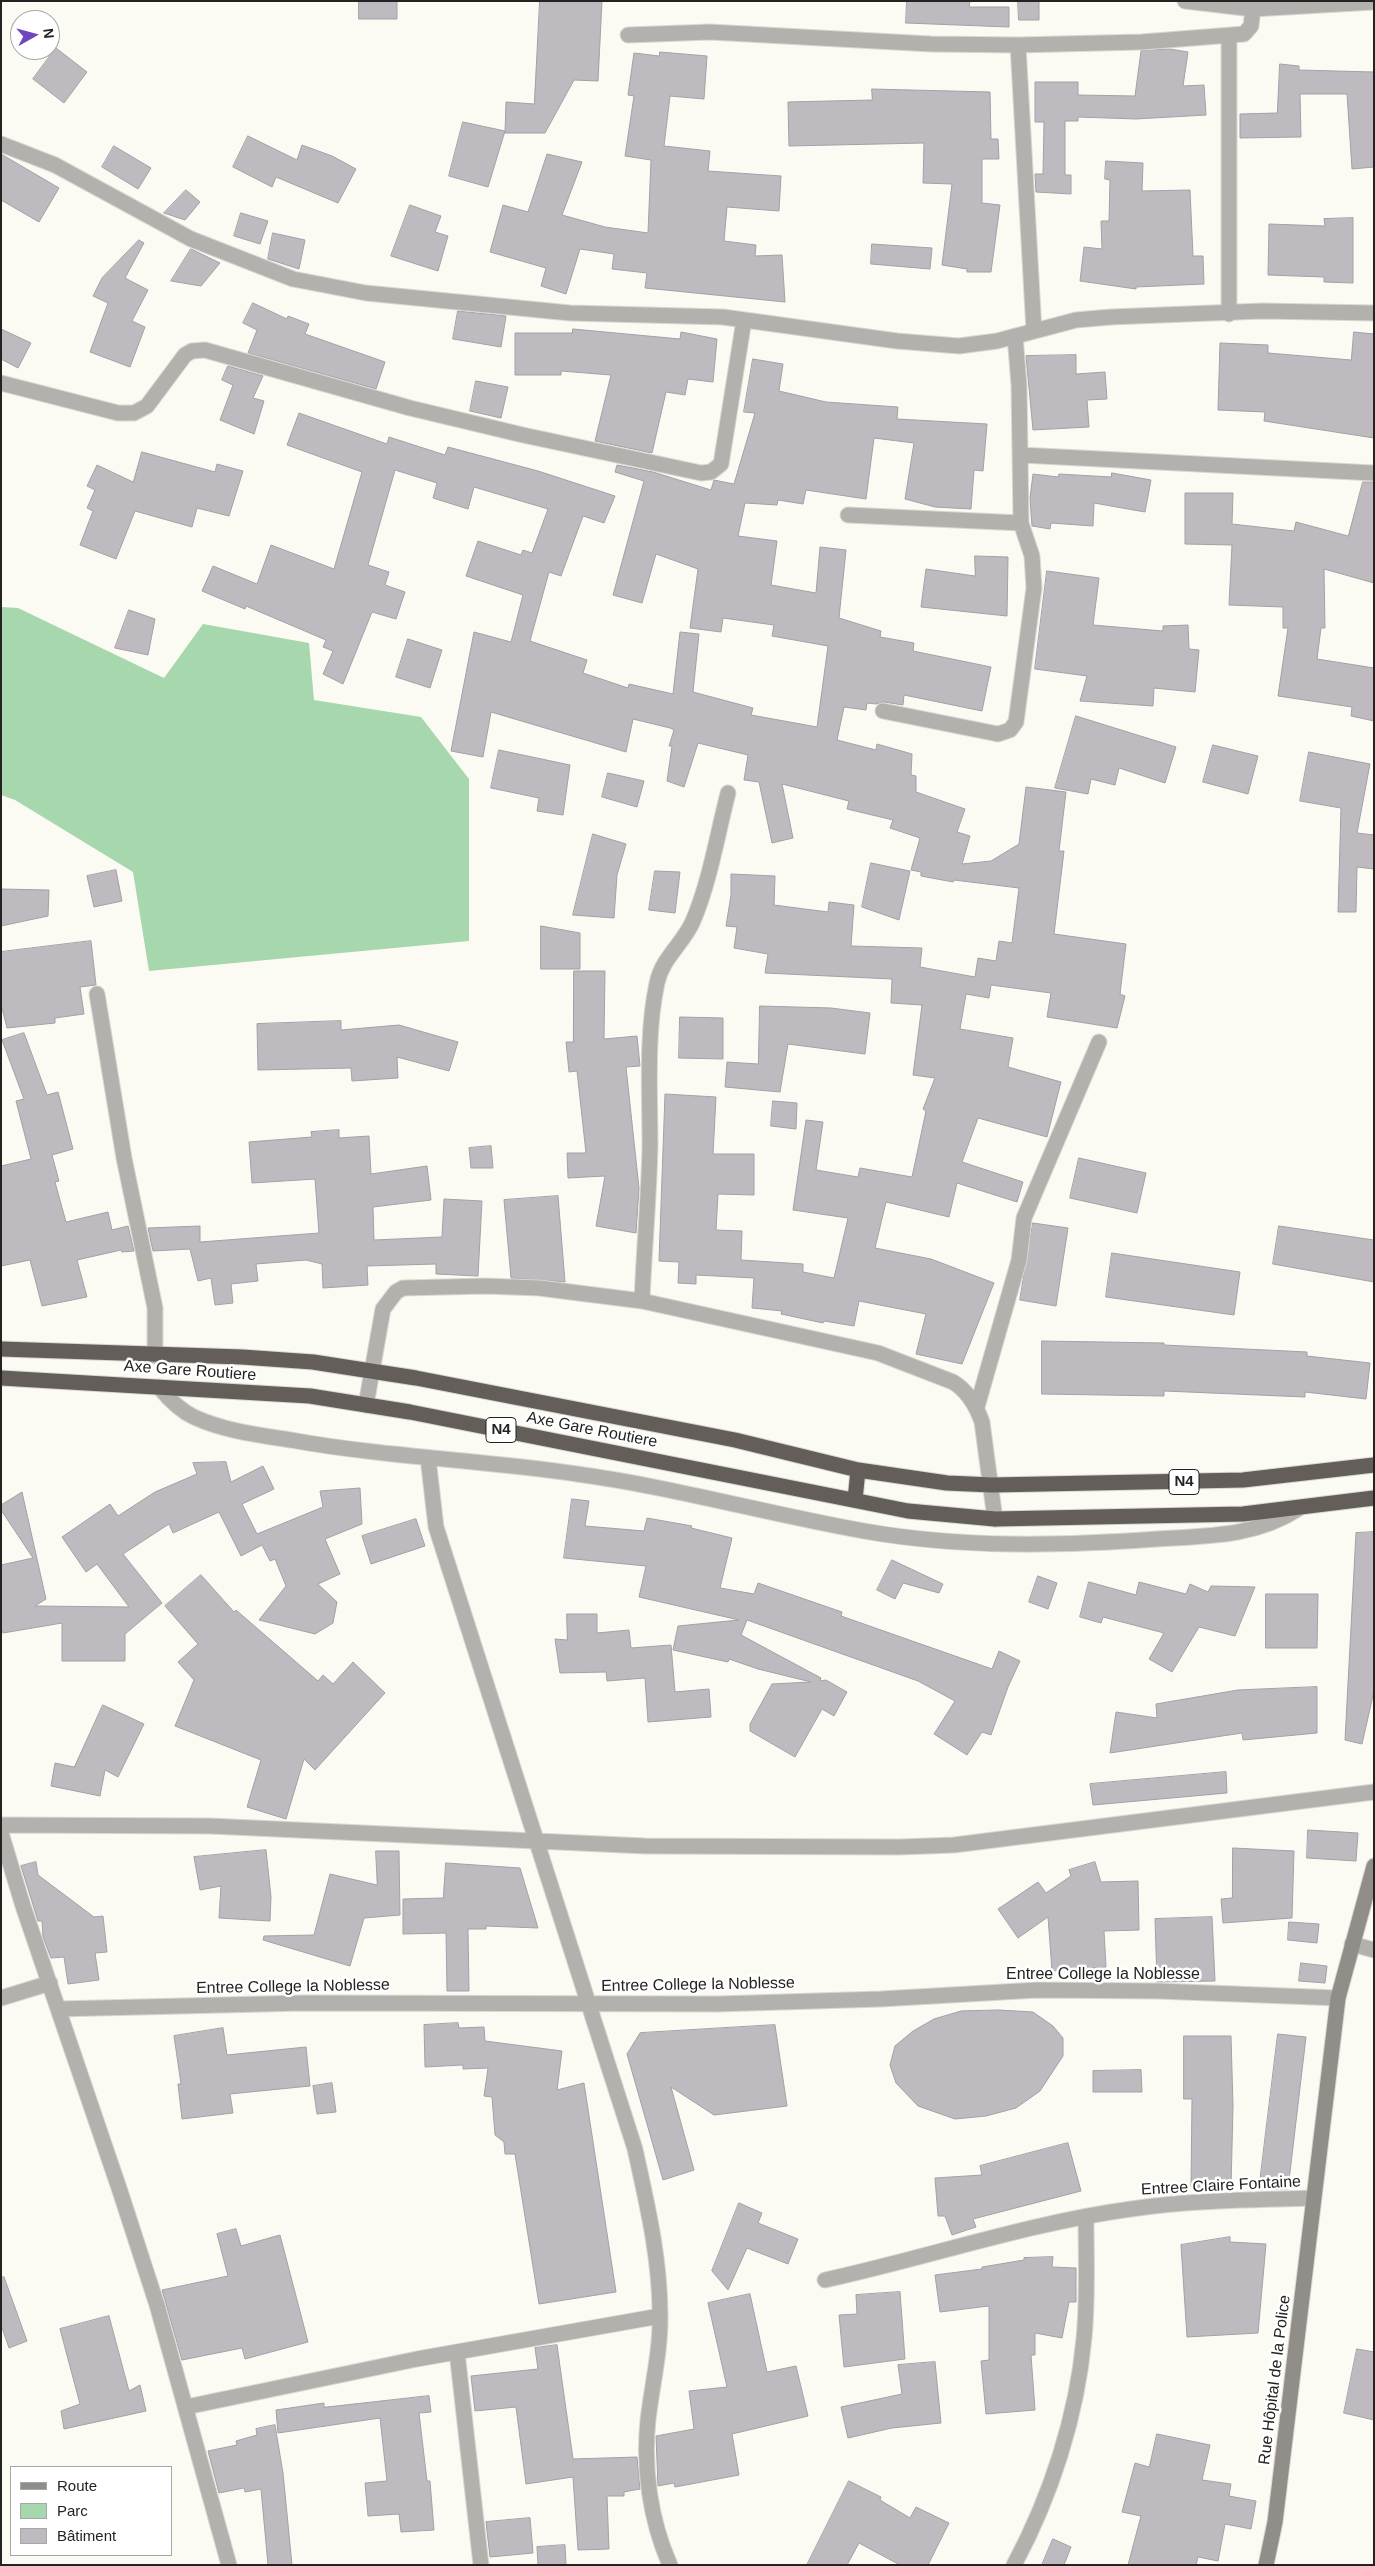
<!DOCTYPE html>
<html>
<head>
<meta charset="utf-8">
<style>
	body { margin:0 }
	#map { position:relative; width:1375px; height:2566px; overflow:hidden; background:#fcfbf3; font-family:Arial,sans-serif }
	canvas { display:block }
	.frame { position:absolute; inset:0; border:2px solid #242321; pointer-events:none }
	.legend { position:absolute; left:10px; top:2466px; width:162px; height:90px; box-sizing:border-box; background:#fff; border:1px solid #a7a7a6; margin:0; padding:6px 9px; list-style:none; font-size:15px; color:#242321 }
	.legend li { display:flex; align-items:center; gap:10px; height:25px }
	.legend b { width:25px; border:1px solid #a7a7a6 }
	.north { position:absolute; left:10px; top:10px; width:50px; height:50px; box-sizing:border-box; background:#fff; border:1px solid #a7a7a6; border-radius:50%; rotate:83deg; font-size:14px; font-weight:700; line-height:20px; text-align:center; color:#242321 }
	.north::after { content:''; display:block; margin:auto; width:18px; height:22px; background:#6e46bf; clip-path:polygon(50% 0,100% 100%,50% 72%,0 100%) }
</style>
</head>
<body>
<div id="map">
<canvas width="1375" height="2566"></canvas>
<div class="frame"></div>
<ul class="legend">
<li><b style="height:6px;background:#918d89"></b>Route</li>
<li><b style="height:14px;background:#a7d7ac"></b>Parc</li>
<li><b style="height:14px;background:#bebac0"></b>Bâtiment</li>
</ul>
<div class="north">N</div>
</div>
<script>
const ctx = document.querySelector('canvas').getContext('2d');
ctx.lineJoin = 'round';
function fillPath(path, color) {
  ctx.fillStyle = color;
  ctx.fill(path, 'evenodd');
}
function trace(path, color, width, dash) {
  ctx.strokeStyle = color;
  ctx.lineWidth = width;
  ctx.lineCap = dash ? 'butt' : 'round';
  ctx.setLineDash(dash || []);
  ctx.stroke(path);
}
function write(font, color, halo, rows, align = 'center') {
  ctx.font = font + ' Arial,sans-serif';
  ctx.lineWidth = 5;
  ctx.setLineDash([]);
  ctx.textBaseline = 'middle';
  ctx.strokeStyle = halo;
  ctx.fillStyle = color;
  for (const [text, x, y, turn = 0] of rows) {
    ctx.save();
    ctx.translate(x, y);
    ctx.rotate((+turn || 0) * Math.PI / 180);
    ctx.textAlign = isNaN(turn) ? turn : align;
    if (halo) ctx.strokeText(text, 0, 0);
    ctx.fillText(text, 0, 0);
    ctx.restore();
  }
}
const green = new Path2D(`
	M1 607 18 608 164 678 203 624 309 643 314 700 421 717 469 779V941L149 971 133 872 15 800 1 795Z`);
const building = new Path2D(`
	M359 1H397V19H359Z
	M540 1H602L598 81 574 80 545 133H505L506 102 534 104Z
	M907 1H970L969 7H1009V27L906 23Z
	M1018 1H1039V20H1019Z
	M56 48 87 72 64 103 33 79Z
	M1170 49 1188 52 1183 86 1204 85 1206 115 1136 119 1078 117V121H1065V175H1071V194L1036 192 1035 174H1043L1044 122H1035V82H1078V95L1135 96 1141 51Z
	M660 52 707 56 704 99 670 96 664 146 710 151 708 171 781 176 779 211 727 207 724 241 756 245 755 256 782 255 785 302 645 288 647 273 612 269 614 254 580 249 566 294 541 286 546 268 490 252 503 205 528 212 547 154 582 162 562 215 605 227 648 233 651 160 625 156 634 96 628 95 634 53 659 56Z
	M1280 64 1299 66V70L1374 72V167L1352 169 1347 94H1300L1301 137 1240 138V114L1277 113Z
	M872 89 990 92 991 139H998L999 159H982V203L1000 205 991 272H967V269L942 265 952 184 923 183 924 143 789 146 788 102 872 100Z
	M463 122 505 131 488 187 449 176Z
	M248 136 297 160 302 145 332 156 356 169 338 203 276 177 272 187 233 167Z
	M114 146 151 168 138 189 102 167Z
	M1 154 59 188 39 222 1 200Z
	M1106 161 1143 163 1142 191 1190 190 1193 256H1203L1204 284 1136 287V289L1080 281 1084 247 1102 249 1101 221H1109L1110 180 1105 179Z
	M186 190 200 202 185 220 164 213Z
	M410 205 441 216 435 232 448 236 438 271 391 256Z
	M241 213 268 221 260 244 234 236Z
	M1353 218V283L1324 282V277L1268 275 1269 224 1325 226 1324 219Z
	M273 233 305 240 299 269 268 259Z
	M139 240 144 243 125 278 148 290 132 321 145 327 130 367 90 352 108 303 93 296 102 278Z
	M872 244 932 248 930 269 871 264Z
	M191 249 220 263 201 286 171 281Z
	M253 303 287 319 288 316 309 324 305 334 385 362 376 389 248 353 257 330 243 323Z
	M458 311 506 316 501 347 453 339Z
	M1 329 31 343 18 368 1 359Z
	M573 329 680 339 681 332 717 339 713 382 688 379 685 395 666 392 652 453 595 441 611 375 561 371V375H515V333H572Z
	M1354 332 1374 334V438L1264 421 1265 412 1218 410 1220 343 1268 345V353L1351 360Z
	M1076 355V374L1105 372 1107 399 1087 400 1089 427 1033 430 1026 356Z
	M753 359 783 364 779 391 826 402 898 407 897 419 987 424 983 471 974 470 971 509 935 507 905 499 914 443 874 438 866 499 806 490 803 504 778 500 777 505 745 503 738 536 777 541 771 585 816 593 820 547 846 550 839 618 881 631 880 637 914 643 913 651 991 667 982 711 904 695 903 705 884 702 876 704 867 703 866 710 844 707 837 740 876 750 877 744 912 754 911 775 916 776V792L965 809 957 832 970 836 962 864 991 861 1019 844 1026 787 1066 792 1059 851H1064L1054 934 1126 944 1120 994 1125 996 1117 1028 1047 1017 1051 993 991 985 989 998 966 994 960 1029 1013 1038 1008 1067 1061 1082 1047 1137 978 1118 962 1162 1023 1182 1017 1202 957 1183 949 1217 886 1202 875 1248 931 1259 994 1283 962 1364 916 1354 926 1314 859 1301 854 1326 824 1321 823 1323 781 1314 782 1311 752 1308 754 1278 696 1275V1284L678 1283 679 1262 659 1261 665 1094 716 1097 713 1154H754V1195L718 1194 716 1230 742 1231 741 1260 803 1264V1272L834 1278 848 1218 793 1210 806 1120 823 1122 816 1170 858 1177 860 1168 912 1177 926 1111 923 1109 935 1078 913 1075 922 1005 891 1003 892 979 765 973 768 954 734 948 737 927 726 926 731 895V874L775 876 774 905 828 912 829 902 854 905 851 946 922 948 920 967 975 977 978 958 996 961 999 941 1012 943 1019 888 954 880 953 882 921 876V872L911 870 920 838 890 828 893 820 847 809 849 801 782 784 793 838 772 843 759 782 744 780 748 755 698 743 684 787 667 781 672 746H669L674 730 670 728 633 719 626 752 491 712 483 757 451 751 474 632 511 642 523 595 466 576 478 541 521 555 523 550 532 553 548 509 474 487 468 509 433 498 437 483 395 470 368 565 389 572 385 585 405 592 396 619 372 612 343 684 323 674 333 651 323 647 326 640 246 606 245 609 202 591 213 566 257 584 271 545 334 569 362 472 287 445 299 413 387 444 389 437 445 455 448 447 538 471 615 496 604 523 583 516 561 576 549 572 530 641 587 660 583 673 628 688 629 684 673 694 680 632 699 634 693 692 753 708 751 715 817 727 828 646 772 636 774 625 723 618 721 632 690 628 698 569 656 554 642 603 613 595 644 481 615 472 617 465 653 472 711 490 714 480 734 484 755 413 744 412Z
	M228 366 263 376 253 398 264 401 254 434 220 420 233 385 222 380Z
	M476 381 508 387 501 418 470 411Z
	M142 452 215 472 217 464 243 471 229 516 197 508 192 527 135 511 116 559 80 545 93 511 87 508 95 490 87 486 97 465 133 482Z
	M1112 473 1151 480 1145 512 1094 503 1093 526 1051 523 1050 529 1032 526 1030 498 1033 474 1058 477 1059 474 1111 477Z
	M1363 482H1374V583L1324 569 1325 628H1321L1317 659 1374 668V721L1351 716 1352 707 1278 696 1288 628H1283V607L1229 605 1232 545 1185 544V493H1233L1232 524 1294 531 1296 522 1348 536Z
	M975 556 1008 557 1007 616 921 607 926 569 975 576Z
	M1047 571 1099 578 1093 625 1163 631V626L1188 625 1189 649 1199 650 1195 692 1154 688 1153 706 1080 701 1087 676 1035 669Z
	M129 610 155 619 148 655 115 648Z
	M408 639 442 650 430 688 396 677Z
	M1076 716 1176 747 1165 783 1119 768 1115 785 1091 779 1088 794 1055 788Z
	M1213 745 1258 756 1248 794 1203 782Z
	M499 750 570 765 563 815 537 811 539 798 491 788Z
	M1309 752 1370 764 1357 833 1374 835V869L1357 867 1356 912H1338L1341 808 1300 801Z
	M608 773 644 781 637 807 602 797Z
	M593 834 626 844 617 875 614 918 573 915Z
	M871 863 910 871 899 920 862 907Z
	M116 870 122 901 94 907 87 876Z
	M655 871 680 872 675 913 649 910Z
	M1 889 49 890 48 916 1 926Z
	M541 926 580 933V969H541Z
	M91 941 96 985 80 987 84 1014 55 1018V1023L7 1028 1 1004V952Z
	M574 971H605L604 1039 637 1036 640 1066 626 1067 639 1188 636 1233 596 1226 605 1176 568 1178 567 1153H586L577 1071 569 1072 566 1042H573Z
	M760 1006 831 1008 870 1013 865 1054 788 1044 780 1092 725 1087 727 1062 758 1064Z
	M680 1017 723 1018V1059L679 1058Z
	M341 1021V1030L399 1025 458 1042 449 1071 397 1057 398 1078 352 1081 351 1068 258 1070 257 1024Z
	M24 1033 47 1095 58 1092 73 1149 52 1155 59 1181 55 1182 66 1222 108 1212 112 1230 128 1226 134 1251 122 1252 121 1250 77 1260 87 1297 42 1306 30 1260 1 1266V1166L31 1159 16 1101 24 1099 2 1040Z
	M773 1101 797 1103 796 1129 771 1126Z
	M339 1130V1138L369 1136 371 1174 427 1166 431 1200 373 1207 374 1240 442 1237 444 1199 482 1201 478 1276 436 1274V1264L367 1266 368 1285 323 1288 322 1264 306 1260 256 1264 258 1281 231 1284 233 1303 215 1305 211 1278 198 1281 190 1249 153 1251 148 1228 200 1226V1242L319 1233 315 1179 252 1183 249 1142 312 1137 311 1132Z
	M491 1146 493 1168H471L469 1148Z
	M1079 1158 1146 1173 1137 1213 1070 1198Z
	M558 1196 565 1282 511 1278 504 1200Z
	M1033 1223 1068 1228 1056 1306 1020 1300Z
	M1279 1226 1374 1240V1282L1273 1264Z
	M1112 1253 1240 1272 1234 1315 1106 1297Z
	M1042 1341 1164 1343V1345L1307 1352V1356L1370 1363 1366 1399 1305 1392V1397L1164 1391V1396L1042 1394Z
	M226 1462 231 1482 263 1466 274 1489 242 1504 257 1534 323 1507 320 1491 360 1488 362 1524 325 1539 340 1574 318 1584 337 1602 333 1623 315 1634 259 1620 286 1586 275 1559 270 1561 262 1545 241 1556 219 1512 173 1533 169 1524 123 1554 162 1603 125 1634V1661H62V1623L3 1633 1 1629V1565L33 1558 1 1510V1505L22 1492 46 1599 35 1606 129 1607 97 1564 86 1572 62 1537 110 1504 118 1516 155 1492 197 1474 193 1463Z
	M572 1499 589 1501 585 1526 644 1531 647 1518 692 1526 691 1528 732 1538 720 1588 754 1594 758 1583 842 1612 841 1616 992 1669 999 1651 1020 1661 1008 1687 991 1735 982 1732 967 1755 934 1734 955 1701 918 1681 747 1620 741 1635 821 1678 820 1681 826 1680 847 1692 834 1716 822 1709 795 1757 750 1731V1724L772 1684 811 1682 758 1669 729 1659 728 1662 673 1650 678 1626 739 1620 639 1597 646 1566 564 1558Z
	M416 1519 425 1546 371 1564 362 1536Z
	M1374 1532V1691L1362 1744 1345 1740 1356 1533Z
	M892 1560 943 1584 939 1593 903 1583 895 1599 877 1590Z
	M201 1575 234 1612 236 1610 318 1681 323 1675 333 1684 353 1662 385 1693 315 1770 304 1759 286 1819 247 1807 261 1760 175 1726 194 1680 178 1662 198 1644 165 1606Z
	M1038 1576 1057 1583 1048 1609 1029 1602Z
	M1089 1582 1136 1595 1139 1582 1186 1594 1190 1584 1208 1592 1211 1586 1255 1587 1235 1636 1199 1627 1172 1672 1149 1659 1164 1633 1103 1617 1101 1623 1080 1617Z
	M1266 1594H1318L1317 1648H1266Z
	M567 1614H597V1633L629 1630 631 1648 671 1645 675 1692 709 1689 711 1717 648 1722 645 1678 607 1681 606 1672 560 1673 555 1639 567 1640Z
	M1317 1687V1733L1243 1740 1242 1733 1110 1753 1116 1712 1157 1718 1156 1704 1238 1690Z
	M103 1705 144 1724 118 1777 105 1770 100 1796 51 1786 55 1763 74 1767Z
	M1226 1772 1227 1793 1093 1805 1090 1784Z
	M1308 1830 1358 1833 1356 1861 1307 1858Z
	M1233 1848 1294 1851 1292 1918 1223 1923 1221 1899 1232 1898Z
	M266 1850 271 1897 270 1921 219 1918 221 1886 200 1890 194 1857Z
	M376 1851H399L400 1915 364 1918 350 1966 263 1940 264 1936 314 1935 330 1874 377 1885Z
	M36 1862 38 1875 94 1917 103 1916 107 1952 95 1953 99 1980 68 1984 64 1957 51 1958 43 1937 42 1921H38L21 1866Z
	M1095 1862 1101 1882 1138 1881 1139 1930 1104 1931 1106 1967 1052 1971 1048 1917 1018 1938 998 1909 1038 1882 1046 1893 1071 1876 1069 1870Z
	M446 1863 520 1868 538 1928 486 1926V1929H468L469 1991H447L446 1933 403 1934V1899L443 1898Z
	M1212 1917 1215 1981 1157 1982 1155 1919Z
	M1289 1922 1319 1924 1317 1943 1288 1940Z
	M1301 1963 1327 1966 1325 1983 1299 1981Z
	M999 2010 1033 2012 1053 2026 1063 2038V2056L1040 2091 1016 2108 986 2116 955 2119 918 2106 896 2083 890 2065 895 2046 913 2031 934 2019 961 2011Z
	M458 2023 459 2028 484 2027 485 2041 562 2051 557 2090 584 2083 616 2292 539 2304 515 2154H505L504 2142 495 2135 492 2097 484 2096 488 2068 463 2069V2065L425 2067 424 2025Z
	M775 2025 787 2106 714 2115 671 2087 694 2170 663 2180 627 2054 640 2033Z
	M223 2028 227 2055 306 2047 310 2086 230 2094 233 2113 182 2119 178 2084H181L174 2036Z
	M1278 2034 1306 2037 1288 2189 1259 2190Z
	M1184 2036H1231L1233 2106 1231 2188 1191 2187 1192 2099H1184Z
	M1141 2070 1142 2092H1093V2071Z
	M332 2083 336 2112 317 2114 313 2086Z
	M1068 2143 1081 2191 973 2219 976 2227 952 2235 945 2216H938L935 2178 982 2175 980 2166Z
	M739 2203 762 2213 758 2223 798 2239 788 2264 747 2248 728 2290 712 2271Z
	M236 2229 241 2246 280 2235 308 2342 245 2359 242 2348 182 2360 162 2290 228 2276 217 2234Z
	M1230 2237V2242L1266 2244 1258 2333 1187 2337 1181 2245Z
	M1053 2257 1052 2267 1076 2268V2302H1069L1062 2338 1035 2333V2355H1031L1035 2410 986 2414 981 2361 989 2360V2306L940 2312 935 2275 982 2269V2267L1024 2260V2258Z
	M4 2277 27 2341 9 2348 1 2325V2278Z
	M900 2292 905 2359 844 2367 839 2315 857 2314 856 2295Z
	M750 2294 767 2372 796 2366 808 2416 732 2434 739 2475 675 2487 674 2483 658 2486 656 2436 694 2429 689 2391 727 2387 708 2303Z
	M109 2316 129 2391 140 2385 146 2411 64 2429 61 2411 80 2404 60 2329Z
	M557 2345 573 2459 637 2457 640 2489 624 2492V2496H607L609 2549 578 2550 573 2477 526 2484 516 2407 475 2411 471 2376 538 2369 535 2348Z
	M1357 2349 1374 2352V2420L1344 2413Z
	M935 2362 941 2423 892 2428 848 2438 841 2407 902 2394 898 2365Z
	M429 2396 431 2412 419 2413 427 2481H430L434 2530 401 2532 399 2514 368 2516 365 2483 387 2481 380 2418 278 2433 276 2410 324 2403V2407Z
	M275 2425 283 2473 292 2565H268L261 2489 245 2492 244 2488 219 2493 208 2451 237 2445 236 2441 257 2435 256 2429Z
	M1157 2434 1210 2445 1202 2480 1231 2484 1229 2496 1256 2501 1251 2529 1225 2524 1218 2561 1198 2557 1196 2565H1128L1141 2516 1122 2512 1135 2463 1149 2467Z
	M849 2481 881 2497 880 2500 910 2518 916 2507 949 2523 928 2565H900L859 2543 847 2565H807Z
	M530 2518 533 2553 490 2557 486 2522Z
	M1053 2539 1071 2547 1064 2565H1042Z
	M565 2545 566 2565H538L537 2547Z`);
const street = new Path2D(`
	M1185 1 1253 9 1374 2
	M628 35 710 32 931 44 1018 45 1142 42 1244 34 1251 26 1253 9
	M1018 45 1034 331
	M1 144 55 165 191 239 293 279 366 293 570 313 723 317 897 341 959 346 997 341 1076 320 1111 317 1262 311 1374 313
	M1229 314V36
	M1 383 118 413H134L147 406 185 355 192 351 205 350 410 408 523 435 701 473 711 472 721 464 744 320
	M1021 455 1374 473
	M848 515 1021 523
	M883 711 998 734 1010 730 1016 722 1034 588 1032 556 1021 523 1019 385 1015 336
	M97 994 124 1158 155 1308V1356
	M642 1301C644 1249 649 1197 650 1146 650 1094 646 1033 657 983 662 958 683 944 693 921 710 881 717 836 728 793
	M159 1387C168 1398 181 1411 194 1417 224 1431 259 1435 291 1440 385 1457 482 1460 577 1474 673 1487 768 1514 864 1531 960 1548 1060 1546 1157 1539 1207 1536 1255 1537 1298 1509
	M366 1405 383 1309 396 1292 403 1288 486 1286 539 1288 642 1301 878 1353 953 1382C968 1391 976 1405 982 1422L995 1519
	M977 1407 1019 1260 1024 1218 1099 1042
	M428 1458 436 1527 635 2149C647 2204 660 2258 660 2314 661 2349 652 2385 648 2420 643 2468 650 2520 670 2565
	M1 1825 210 1826 645 1846 899 1847 954 1845 1374 1792
	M1 1833 23 1906 120 2191 157 2305 229 2565
	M1352 1944 1374 1950
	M1 1998 50 1983
	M58 2009 304 2003 717 2004 881 1999 1038 1990 1157 1991 1338 1998
	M825 2280C926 2258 1028 2223 1131 2209 1191 2200 1252 2200 1312 2198
	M457 2352 481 2565
	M186 2407 417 2359 660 2316
	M1014 2565C1051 2496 1077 2416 1084 2338 1088 2298 1086 2257 1086 2217`);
const secondary = new Path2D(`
	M1266 2565 1275 2522 1338 1998 1374 1866`);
const highway = new Path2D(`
	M1 1349 242 1357 313 1362 416 1378 735 1440 858 1470 947 1483 992 1485 1243 1480 1374 1465
	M1 1378 310 1396 410 1412 908 1511 995 1519 1243 1514 1374 1498
	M855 1500 858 1470`);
const shields = [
	[501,1430,30],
	[1184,1482,30]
];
const shieldNames = [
	["N4",501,1430],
	["N4",1184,1482]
];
const streetNames = [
	["Axe Gare Routiere",190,1371,4],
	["Axe Gare Routiere",592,1430,11],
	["Entree College la Noblesse",1103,1975],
	["Entree College la Noblesse",698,1985,-1],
	["Entree College la Noblesse",293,1987,-1],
	["Entree Claire Fontaine",1221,2186,-3],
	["Rue Hôpital de la Police",1275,2380,-83]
];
fillPath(green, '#a7d7ac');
fillPath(building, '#bebac0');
trace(building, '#a4a0a6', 1);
trace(street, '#d9d8d1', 17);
trace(secondary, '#d9d8d1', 17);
trace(highway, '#d9d8d1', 17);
trace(street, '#b3b1ae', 15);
trace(secondary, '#918d89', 15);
trace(highway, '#635e59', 15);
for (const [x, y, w] of shields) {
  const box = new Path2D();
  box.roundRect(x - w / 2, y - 12.5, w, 25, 4);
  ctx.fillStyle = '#fff';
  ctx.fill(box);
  trace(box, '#242321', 1);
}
write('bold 15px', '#242321', null, shieldNames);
write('16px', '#242321', '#fff', streetNames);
</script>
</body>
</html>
